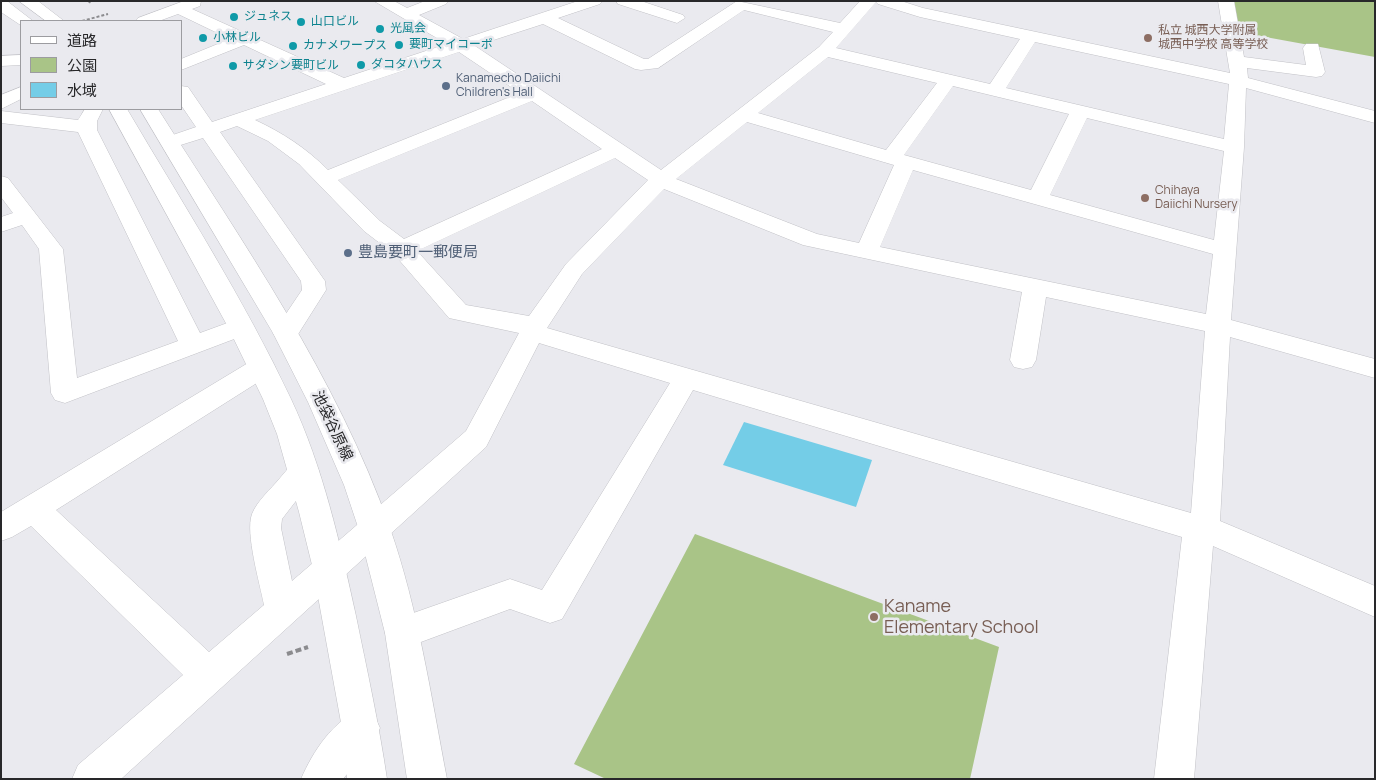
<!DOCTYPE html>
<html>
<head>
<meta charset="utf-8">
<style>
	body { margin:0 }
	#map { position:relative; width:1376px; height:780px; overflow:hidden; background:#eaeaef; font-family:Manrope,"Noto Sans JP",sans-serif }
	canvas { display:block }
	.frame { position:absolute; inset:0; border:2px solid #28282a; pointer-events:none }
	.legend { position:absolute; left:20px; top:20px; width:162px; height:90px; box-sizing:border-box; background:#eaeaef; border:1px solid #9c9ca0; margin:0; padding:6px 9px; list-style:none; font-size:15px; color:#28282a }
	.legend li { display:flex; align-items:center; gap:10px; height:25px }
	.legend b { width:25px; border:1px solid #9c9ca0 }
</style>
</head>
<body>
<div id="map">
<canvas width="1376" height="780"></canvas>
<div class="frame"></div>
<ul class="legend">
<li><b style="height:6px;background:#fff"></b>道路</li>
<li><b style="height:14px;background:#a9c487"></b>公園</li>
<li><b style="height:14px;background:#74cde7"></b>水域</li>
</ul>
</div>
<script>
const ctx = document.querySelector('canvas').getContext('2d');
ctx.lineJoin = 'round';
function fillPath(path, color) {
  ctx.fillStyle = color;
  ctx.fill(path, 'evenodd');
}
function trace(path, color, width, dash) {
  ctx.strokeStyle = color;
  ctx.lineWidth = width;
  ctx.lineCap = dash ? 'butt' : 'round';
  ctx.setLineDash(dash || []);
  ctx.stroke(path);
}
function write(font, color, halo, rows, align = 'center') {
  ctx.font = font + ' Manrope,"Noto Sans JP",sans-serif';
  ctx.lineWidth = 5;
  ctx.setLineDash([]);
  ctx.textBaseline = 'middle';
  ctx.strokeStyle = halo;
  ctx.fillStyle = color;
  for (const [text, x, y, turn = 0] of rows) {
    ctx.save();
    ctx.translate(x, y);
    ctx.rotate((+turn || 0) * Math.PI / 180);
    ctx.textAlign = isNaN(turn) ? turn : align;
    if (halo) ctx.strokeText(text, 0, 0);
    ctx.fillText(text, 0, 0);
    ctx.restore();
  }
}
const green = new Path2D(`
	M1232 1H1375V57L1238 32Z
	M695 534 999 647 970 779H606L574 764Z`);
const water = new Path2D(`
	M744 422 872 460 856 507 723 465Z`);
const pathFar1 = new Path2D(`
	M88 1 91 3
	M82 21 108 14
	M113 21H115`);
const path = new Path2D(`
	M287 654 308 647`);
const minor = new Path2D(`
	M184 1H201L200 6 192 9 344 78 447 44 374 1H394L407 8 425 1H448L446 4 419 15 463 39 578 1H602L600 4 558 18 644 59H648L737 1 840 23 860 1H901L923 8 1230 73 1218 1H1234L1244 57 1306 65 1303 48 1306 44H1318L1325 72 1322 76 1316 77 1247 68 1248 78 1375 111V123L1246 88 1244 147 1231 320 1375 359V378L1230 337 1220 521 1375 586V617L1213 546 1194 779H1154L1182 537 693 390 562 619 550 623 510 609 402 649 390 644 385 633 390 622 402 617 510 579 542 590 670 383 539 343 486 447 121 779H72L78 765 183 675 31 526 12 537 1 541V512L253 360 262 358 271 360 275 367 271 374 56 510 209 652 264 605C260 584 245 533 252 514 257 501 271 489 280 478 292 464 296 457 315 463L319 471 282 519 281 528 292 581 466 431 519 333 449 318 394 254 364 231 299 164 268 141 237 126 220 132 325 281 326 290 295 339 286 342 277 339 273 333 302 290 301 281 203 138 171 148 164 146 161 142 164 138 196 127 181 105V86L188 87 212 122 326 84 244 45 181 70V59L230 39 178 14 159 21H136L138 18ZM876 2 878 4 920 17 1020 39 990 84 836 48ZM744 10 833 32 819 47 661 170 475 46 543 24 635 69 641 70 658 68ZM1035 42 1229 84 1224 139 1006 88ZM459 52 520 93 328 170C306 148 283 133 255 120ZM828 57 937 83 886 150 758 113ZM953 86 1069 114 1031 190 904 155ZM532 101 602 149 404 239 380 221 338 180ZM1087 118 1224 151 1214 240 1050 195ZM747 122 894 165 859 243 817 234 676 179ZM615 158 648 180 566 264 529 316 466 305 417 251ZM913 170 1213 254 1206 314 880 247ZM664 189 803 245 1022 292 1010 360 1014 367 1023 369 1032 367 1036 360 1046 297 1205 331 1191 513 547 328 582 274Z
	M616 1H641L683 15 685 18 677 23 618 4Z
	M21 55V65L1 66V56Z
	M21 87V99L1 109V95Z
	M85 109H103L97 121V130L200 333 241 318 250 321 254 327 250 333 65 403 55 400 51 393 39 249 22 225 1 232V217L13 213 1 197V176L8 178 63 249 77 378 178 341 78 132 1 123V111L78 120Z
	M361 709 374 715 380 728 374 741 343 779H301C313 751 333 721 361 709Z`);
const major = new Path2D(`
	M1 1H7L33 21H21V25L19 24 1 12Z
	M19 1H38L64 21H46Z
	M109 109H127C183 204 244 299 291 399 323 467 340 543 356 616 367 670 379 724 387 779H347L342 728 313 569 299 512 277 434 263 399 228 327Z
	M140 109H158C243 243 337 377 390 528 418 609 431 695 447 779H407L385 633 359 530 344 485 308 402 273 333Z`);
const markers = [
	[234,17,5,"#0f9aa8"],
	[301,22,5,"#0f9aa8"],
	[380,29,5,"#0f9aa8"],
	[203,38,5,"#0f9aa8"],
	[1148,38,5,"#8d6e63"],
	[399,45,5,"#0f9aa8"],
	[293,46,5,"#0f9aa8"],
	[361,65,5,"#0f9aa8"],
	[233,66,5,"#0f9aa8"],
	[446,86,5,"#5c6f8a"],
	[1145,198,5,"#8d6e63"],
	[348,253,5,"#5c6f8a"],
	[874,617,5,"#8d6e63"]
];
const farCulturenames = [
	["ジュネス",244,17],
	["山口ビル",311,22],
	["光風会",390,29],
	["小林ビル",213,38],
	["要町マイコーポ",409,45],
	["カナメワープス",303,46],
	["ダコタハウス",371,65],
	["サダシン要町ビル",243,66]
];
const farEducationnames = [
	["私立 城西大学附属",1158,31],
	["城西中学校 高等学校",1158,45],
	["Chihaya",1155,191],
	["Daiichi Nursery",1155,205]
];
const farServicenames = [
	["Kanamecho Daiichi",456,79],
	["Children's Hall",456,93]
];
const serviceNames = [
	["豊島要町一郵便局",358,253]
];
const streetNames = [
	["池袋谷原線",332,426,65]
];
const nearEducationnames = [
	["Kaname",884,607],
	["Elementary School",884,628]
];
fillPath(green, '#a9c487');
fillPath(water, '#74cde7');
trace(minor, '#c1c1c6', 1);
trace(major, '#c1c1c6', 1);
trace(pathFar1, '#8b8b8e', 2, [3, 2]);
trace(path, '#8b8b8e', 4, [6, 3]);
fillPath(minor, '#fff');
fillPath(major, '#fff');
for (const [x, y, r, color] of markers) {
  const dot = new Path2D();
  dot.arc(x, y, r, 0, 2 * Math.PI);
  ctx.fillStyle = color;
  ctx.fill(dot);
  trace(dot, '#eaeaef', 2);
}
write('12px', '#0d838f', '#eaeaef', farCulturenames, 'left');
write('12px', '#785e54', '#eaeaef', farEducationnames, 'left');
write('12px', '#4e5e75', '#eaeaef', farServicenames, 'left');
write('15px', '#4e5e75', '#eaeaef', serviceNames, 'left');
write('15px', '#28282a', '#eaeaef', streetNames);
write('18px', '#785e54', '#eaeaef', nearEducationnames, 'left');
</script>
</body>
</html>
